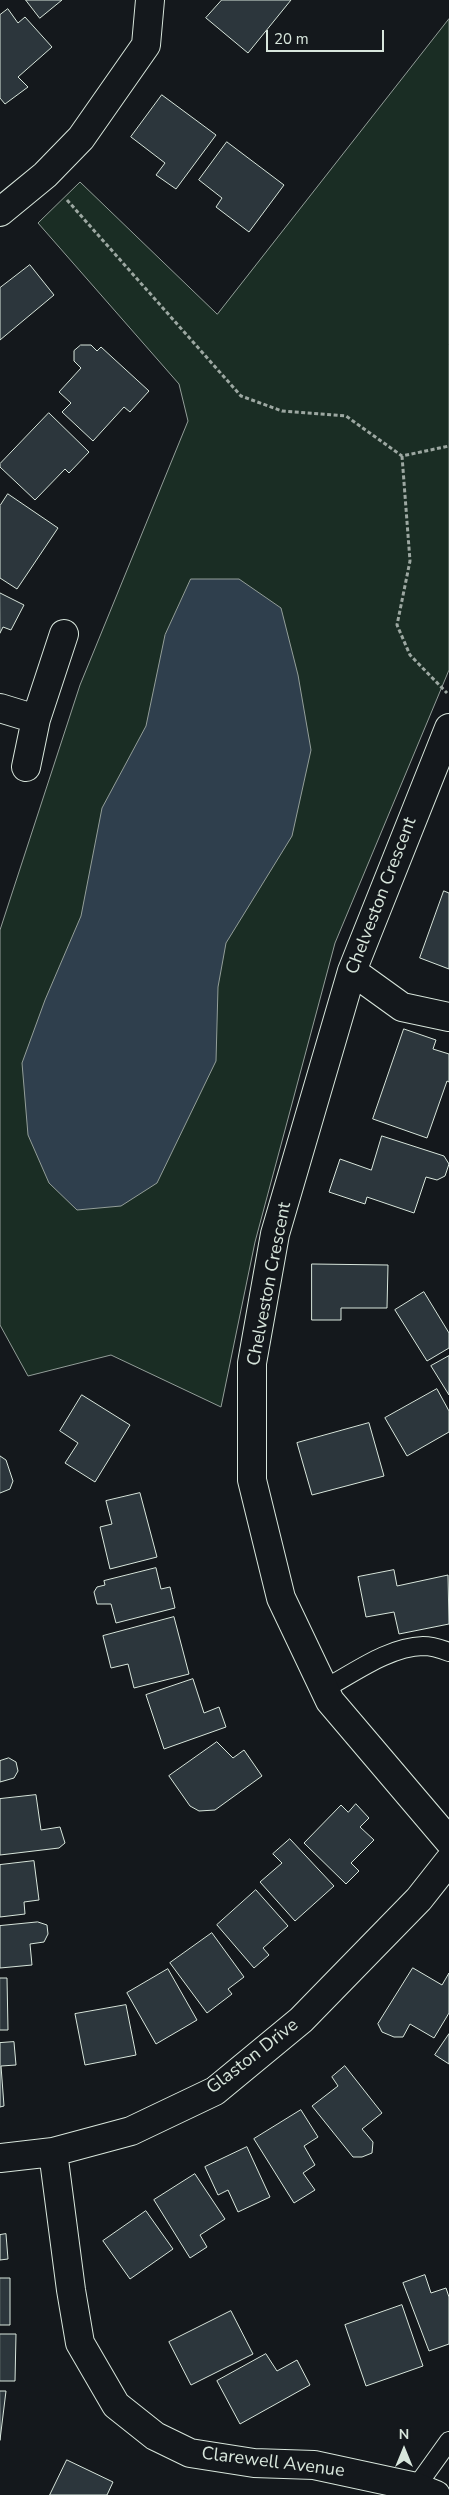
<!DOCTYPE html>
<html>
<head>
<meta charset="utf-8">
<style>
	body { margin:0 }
	#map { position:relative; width:449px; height:2495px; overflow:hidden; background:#14181c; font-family:"Nunito Sans",sans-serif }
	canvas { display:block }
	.north { position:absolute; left:379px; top:2425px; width:50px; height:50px; -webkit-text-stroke:4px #14181c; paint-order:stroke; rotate:0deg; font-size:14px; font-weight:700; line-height:20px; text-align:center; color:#d8e6dc }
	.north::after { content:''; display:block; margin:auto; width:18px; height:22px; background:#d8e6dc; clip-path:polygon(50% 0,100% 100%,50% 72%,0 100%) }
	.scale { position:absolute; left:266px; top:30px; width:118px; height:22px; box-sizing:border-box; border:2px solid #d8e6dc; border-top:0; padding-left:6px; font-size:15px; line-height:18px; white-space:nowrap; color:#d8e6dc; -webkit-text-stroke:4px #14181c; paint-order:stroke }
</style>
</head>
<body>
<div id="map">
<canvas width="449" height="2495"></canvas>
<div class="north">N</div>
<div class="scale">20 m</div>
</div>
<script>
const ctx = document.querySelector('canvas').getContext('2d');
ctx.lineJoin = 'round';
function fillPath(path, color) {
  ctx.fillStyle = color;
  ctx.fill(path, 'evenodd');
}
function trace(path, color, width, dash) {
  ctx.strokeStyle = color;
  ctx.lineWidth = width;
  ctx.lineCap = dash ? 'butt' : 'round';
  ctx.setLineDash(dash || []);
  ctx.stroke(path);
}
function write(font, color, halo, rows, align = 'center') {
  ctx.font = font + ' "Nunito Sans",sans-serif';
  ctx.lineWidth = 4;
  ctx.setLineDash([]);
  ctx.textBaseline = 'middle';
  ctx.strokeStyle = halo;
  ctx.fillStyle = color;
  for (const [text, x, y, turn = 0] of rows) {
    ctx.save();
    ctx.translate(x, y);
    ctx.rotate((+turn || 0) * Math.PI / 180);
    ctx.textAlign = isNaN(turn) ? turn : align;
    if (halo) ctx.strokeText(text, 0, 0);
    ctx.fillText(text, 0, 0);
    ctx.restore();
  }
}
const green = new Path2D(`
	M449 19V670L335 943 255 1242 221 1407 111 1355 28 1376 0 1325V930L80 685 188 421 179 384 38 223 80 182 217 314Z`);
const water = new Path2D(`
	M191 579H239L281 608 298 675 311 750 292 836 226 943 218 987 216 1061 157 1183 121 1206 77 1210 49 1183 28 1135 22 1063 45 1000 81 916 102 808 146 726 165 635Z`);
const building = new Path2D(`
	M26 0H62L40 18Z
	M222 0H291L248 53 206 18Z
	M8 9 18 23 25 17 52 47 18 77 28 87 5 104 0 98V15Z
	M162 95 216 135 176 189 156 175 165 163 131 137Z
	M227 142 284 185 249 232 216 207 222 198 199 180Z
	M30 265 54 295 0 340V288Z
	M81 345H91L97 351 101 347 149 391 130 412 124 407 93 441 62 412 71 403 59 392 81 368 74 361V351Z
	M49 413 89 452 69 473 65 469 35 500 0 467V464Z
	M8 494 58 528 17 589 0 578V506Z
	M0 593 24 605 11 630 3 627 0 633Z
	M444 891 449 893V969L420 958Z
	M404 1029 436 1040 433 1049 449 1054V1082L447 1081 427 1138 373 1119Z
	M382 1136 444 1156 449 1164 445 1176 437 1180 426 1177 414 1213 367 1197 365 1204 329 1192 340 1159 371 1170Z
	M312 1264 388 1265 387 1308H341V1320H312Z
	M424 1292 449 1333V1348L427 1361 395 1310Z
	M449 1356V1395L431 1366Z
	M437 1389 449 1411V1432L407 1456 385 1418Z
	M82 1395 130 1425 95 1482 65 1463 78 1443 60 1431Z
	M369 1423 384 1476 312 1495 297 1443Z
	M0 1456 6 1460 13 1481 10 1489 0 1493Z
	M140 1493 157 1557 110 1569 100 1527 112 1524 106 1501Z
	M156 1568 161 1589 170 1587 175 1608 116 1623 111 1604H97L94 1592 97 1587 105 1585 104 1581Z
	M394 1570 397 1586 448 1575 449 1624 399 1634 394 1612 366 1617 358 1577Z
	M174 1617 189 1674 134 1688 128 1664 111 1668 103 1636Z
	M193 1679 204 1713 219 1707 226 1727 164 1749 146 1695Z
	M217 1742 233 1758 244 1750 262 1776 215 1810 199 1811 190 1806 169 1776Z
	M9 1758 16 1762 18 1771 14 1778 0 1782V1761Z
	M36 1795 41 1830 60 1827 65 1843 59 1848 0 1855V1799Z
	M356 1804 369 1818 360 1827 374 1840 351 1863 359 1871 346 1884 304 1843 341 1805 348 1812Z
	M290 1839 334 1886 295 1921 260 1882 282 1863 273 1854Z
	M34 1861 39 1900 24 1902 25 1914 0 1917V1865Z
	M256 1890 288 1926 263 1948 269 1955 254 1968 217 1925Z
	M38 1922 47 1925 48 1934 44 1942 30 1944 32 1965 0 1968V1926Z
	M212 1933 244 1977 228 1989 232 1994 207 2013 170 1963Z
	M413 1968 442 1985 449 1973V2013L434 2038 410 2024 403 2037H394L382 2032 378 2024Z
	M168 1969 197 2020 156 2044 127 1993Z
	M0 1978H7L8 2030H0Z
	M126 2005 136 2055 85 2065 75 2014Z
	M449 2034V2064L435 2055Z
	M14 2042 16 2065 1 2066 4 2106 0 2107V2043Z
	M345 2066 382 2113 362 2129 373 2142 372 2153 362 2157H353L312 2106 338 2086 332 2077Z
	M301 2110 318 2137 304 2146 315 2165 303 2173 315 2190 294 2203 254 2139Z
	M247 2147 270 2197 238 2212 228 2190 218 2195 205 2167Z
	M195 2174 225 2219 200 2235 207 2247 190 2258 154 2200Z
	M146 2211 173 2249 130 2279 103 2241Z
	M6 2234 8 2259 0 2260V2235Z
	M425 2275 431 2293 446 2288 449 2297V2344L429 2351 403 2283Z
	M0 2278H10V2325H0Z
	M402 2305 423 2366 366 2386 345 2325Z
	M231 2311 253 2354 191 2385 169 2342Z
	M0 2334H16L15 2381H0Z
	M266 2354 277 2371 297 2360 310 2385 240 2424 217 2381Z
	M0 2391H6L0 2440Z
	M67 2460 113 2482 107 2495H50Z`);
const path = new Path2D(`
	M67 200 241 396 282 411 346 416 402 456 449 446
	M402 456 410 561 397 625 410 655 447 693`);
const service = new Path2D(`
	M324 1689C354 1673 388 1647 423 1646 432 1646 441 1649 449 1652
	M416 2487 449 2441`);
const minor = new Path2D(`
	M0 212 45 175 81 138 146 45 150 0
	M0 708 36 719 64 634
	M449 728 352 971 275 1234 252 1363V1480L281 1598 330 1701 449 1841
	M26 767 36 719
	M352 971 402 1007 449 1017
	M53 2152 71 2290 80 2343 116 2405 155 2436 190 2453 254 2463 314 2465 416 2487 436 2495
	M0 2158 53 2152 131 2131 215 2091 301 2020 419 1899 449 1861`);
const streetNames = [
	["Chelveston Crescent",382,896,-69],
	["Chelveston Crescent",270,1284,-79],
	["Glaston Drive",253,2057,-38],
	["Clarewell Avenue",273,2463,7]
];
fillPath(green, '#1a2d24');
trace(green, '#939e99', 1);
fillPath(water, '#2f3f4d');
trace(water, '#939e99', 1);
fillPath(building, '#2c363c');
trace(building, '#d8e6dc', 1);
trace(service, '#d8e6dc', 20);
trace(minor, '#d8e6dc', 30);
trace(path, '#9da8a2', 3, [4, 2.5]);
trace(service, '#14181c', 18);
trace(minor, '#14181c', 28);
write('18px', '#d8e6dc', '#14181c', streetNames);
</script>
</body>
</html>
